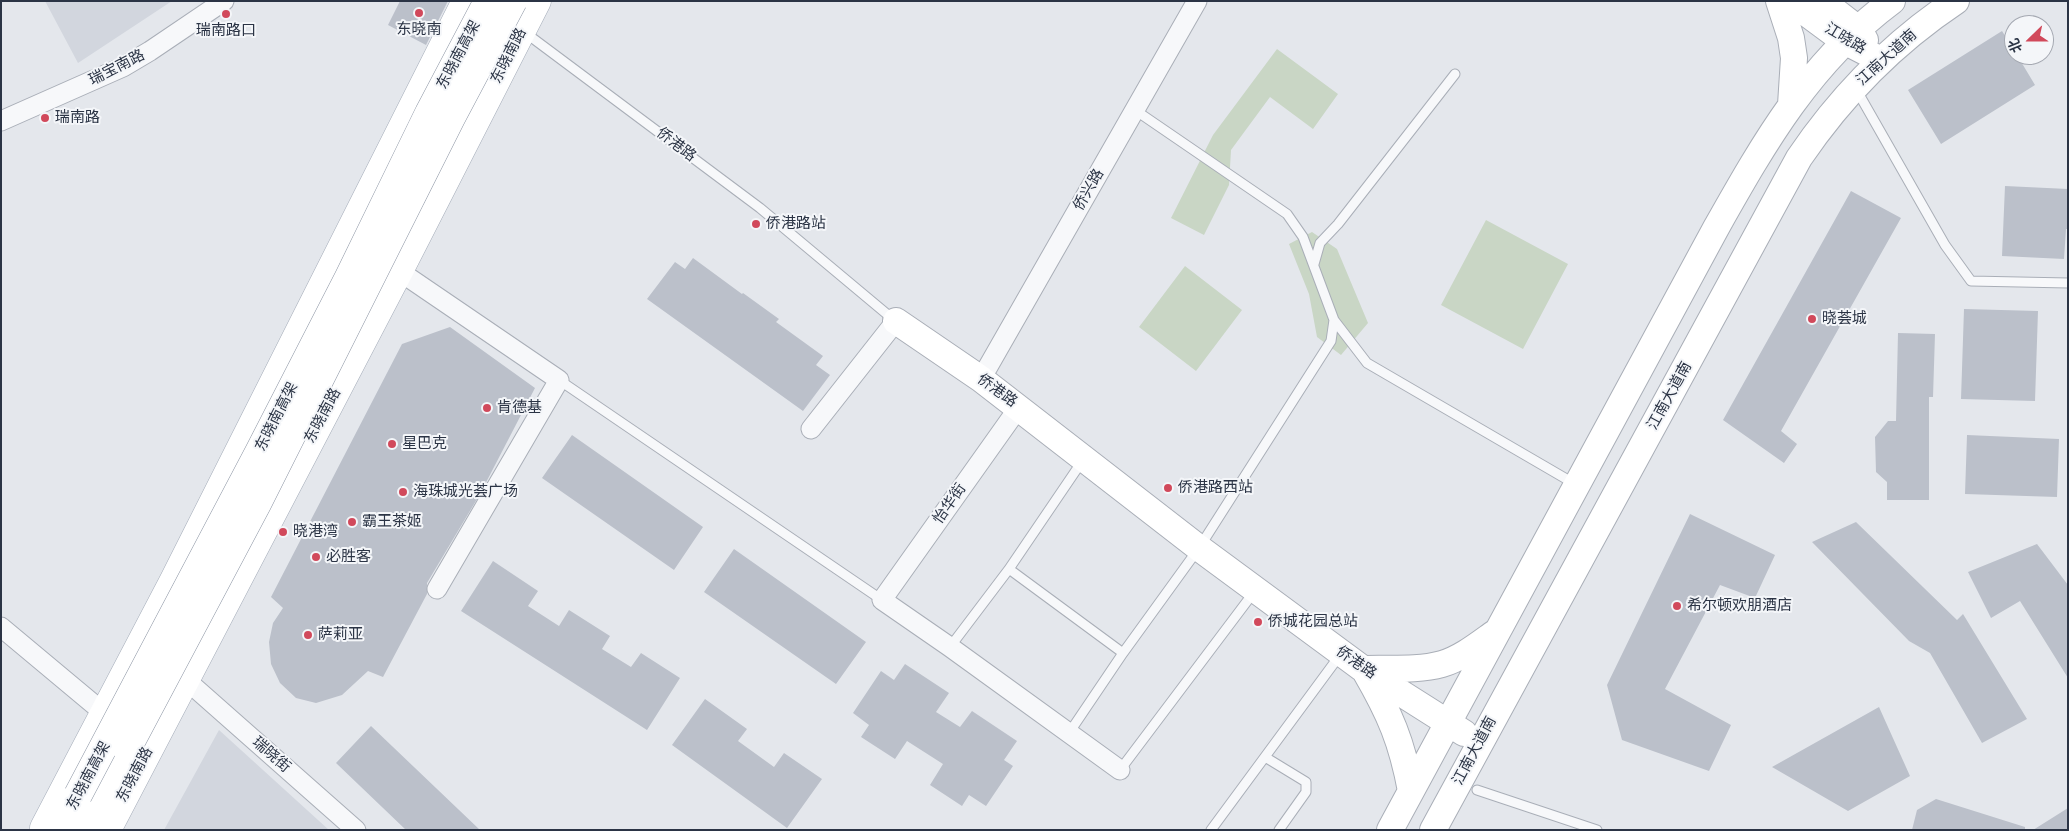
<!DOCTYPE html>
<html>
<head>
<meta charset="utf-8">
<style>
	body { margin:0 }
	#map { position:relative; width:2069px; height:831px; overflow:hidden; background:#e4e7ec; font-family:"Varela Round","Noto Sans SC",sans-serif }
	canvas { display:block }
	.frame { position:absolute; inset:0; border:2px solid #2b3445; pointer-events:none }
	.north { position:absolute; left:2004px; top:15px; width:50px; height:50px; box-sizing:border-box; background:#f4f6f9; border:1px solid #a4a8b1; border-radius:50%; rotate:248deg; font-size:14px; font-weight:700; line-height:20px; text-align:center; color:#2b3445 }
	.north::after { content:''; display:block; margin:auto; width:18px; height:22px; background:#d1495b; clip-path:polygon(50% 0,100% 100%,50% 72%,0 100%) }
</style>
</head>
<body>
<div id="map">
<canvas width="2069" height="831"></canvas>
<div class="frame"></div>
<div class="north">北</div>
</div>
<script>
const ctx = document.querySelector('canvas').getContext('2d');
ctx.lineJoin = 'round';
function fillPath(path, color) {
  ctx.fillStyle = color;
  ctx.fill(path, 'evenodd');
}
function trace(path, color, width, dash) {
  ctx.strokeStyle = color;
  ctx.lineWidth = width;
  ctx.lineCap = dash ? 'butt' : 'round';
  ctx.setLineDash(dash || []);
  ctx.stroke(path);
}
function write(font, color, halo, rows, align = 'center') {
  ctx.font = font + ' "Varela Round","Noto Sans SC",sans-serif';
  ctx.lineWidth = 4;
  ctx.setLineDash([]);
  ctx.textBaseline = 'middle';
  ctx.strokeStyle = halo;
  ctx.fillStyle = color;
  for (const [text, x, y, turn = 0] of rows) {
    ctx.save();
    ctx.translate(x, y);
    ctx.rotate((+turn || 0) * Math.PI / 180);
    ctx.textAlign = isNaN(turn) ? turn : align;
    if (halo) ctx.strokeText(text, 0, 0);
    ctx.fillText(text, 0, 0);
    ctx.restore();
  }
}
const built = new Path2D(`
	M45 1H172L78 63Z
	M219 730 329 830H164Z`);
const green = new Path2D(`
	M1277 49 1338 94 1313 129 1270 97 1231 150 1229 185 1204 235 1171 218 1213 135Z
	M1486 220 1568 264 1523 349 1441 305Z
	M1312 232 1337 249 1368 323 1341 355 1317 337 1309 294 1289 244Z
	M1185 266 1242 310 1196 371 1139 327Z`);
const building = new Path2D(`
	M400 1H448L426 45 388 25Z
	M2002 31 2014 50V55H2017L2035 85 1941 144 1908 90Z
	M2005 186 2068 189V229H2066L2064 259 2002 256Z
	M1851 191 1901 218 1781 431 1797 444 1784 463 1723 420Z
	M693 258 742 294 743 293 779 319 776 322 823 356 816 365 830 375 803 411 647 299 675 262 685 269Z
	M1964 309 2038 311 2035 401 1961 399Z
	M450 327 535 388 480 494 427 583V594L383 677 368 671 342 695 316 703 296 698 280 683 271 664 269 642 273 623 283 608 271 597 402 344Z
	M1898 333 1935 334 1933 397H1929V500H1887V482L1876 472 1875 437 1888 421H1896Z
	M572 435 703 527 674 570 542 478Z
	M1967 435 2059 439 2057 497 1965 494Z
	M1690 514 1775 555 1755 598 1720 585 1665 689 1731 725 1709 771 1622 740 1607 685Z
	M1856 522 1957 620 1963 614 2027 719 1982 743 1930 653 1909 641 1812 542Z
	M2037 544 2068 585V678L2020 601 1991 618 1968 572Z
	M734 549 866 642 836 684 704 592Z
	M493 561 538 591 528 606 559 626 569 610 610 636 602 649 631 667 641 653 680 678 647 730 461 611Z
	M905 664 949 693 936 712 960 727 972 711 1017 741 1004 760 1013 766 986 806 969 795 962 806 930 785 943 764 907 741 895 759 861 737 869 725 853 713 881 671 894 680Z
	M705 699 747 729 738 741 774 767 784 753 822 779 787 828 672 745Z
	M1879 707 1910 776 1848 811 1772 767Z
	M371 726 480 830H406L336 763Z
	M1936 799 2025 827V830H1912L1917 810Z
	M2068 808V830H2033Z`);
const lane = new Path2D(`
	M523 31 760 208 894 320
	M1856 89 1945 245 1971 281 2068 283
	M1314 264 1320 243 1338 224 1455 74
	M1334 320 1367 363 1575 484
	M559 380 882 600
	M1009 569 1123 653
	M950 647 1009 569 1083 460
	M1069 733 1123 653 1199 548 1331 341 1334 320 1303 237 1287 214 1135 110
	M1265 757 1306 782V792L1279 830
	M1120 770 1254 592
	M1477 790 1597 830
	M1211 830 1340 655`);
const street = new Path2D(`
	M1 121 123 67 150 51 224 1
	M399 271 559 380 437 589
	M981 379 1197 1
	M1019 407 882 600 950 647 1120 770
	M811 429 896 321
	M1 627 104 713
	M185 679 356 830`);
const secondary = new Path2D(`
	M1779 1 1791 38 1794 58 1791 105
	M1790 1 1844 41 1881 60
	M1822 1 1857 28 1865 40
	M896 321 981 379 1199 548 1363 669 1464 733
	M1363 669C1388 668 1417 671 1442 664 1462 658 1479 644 1496 632
	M1365 671C1390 714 1402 742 1411 791
	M1390 830 1716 228C1765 141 1810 62 1892 1
	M1433 830 1799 158C1841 96 1893 43 1956 1`);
const primary = new Path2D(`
	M44 828 174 580 466 1
	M107 830 399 271 537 1`);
const highway = new Path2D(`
	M55 830 78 795
	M85 830 127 749`);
const highwayBridge = new Path2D(`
	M127 749 257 504 451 118 513 1
	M78 795 259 452 349 277 429 113 488 1`);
const markers = [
	[419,13,5,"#d1495b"],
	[226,14,5,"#d1495b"],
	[45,118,5,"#d1495b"],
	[756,224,5,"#d1495b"],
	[1812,319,5,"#d1495b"],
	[487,408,5,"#d1495b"],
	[392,444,5,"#d1495b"],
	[1168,488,5,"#d1495b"],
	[403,492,5,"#d1495b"],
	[352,522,5,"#d1495b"],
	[283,532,5,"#d1495b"],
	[316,557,5,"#d1495b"],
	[1677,606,5,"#d1495b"],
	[1258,622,5,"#d1495b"],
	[308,635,5,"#d1495b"]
];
const poiNames = [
	["东晓南",419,30,"center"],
	["瑞南路口",226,31,"center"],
	["瑞南路",55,118],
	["侨港路站",766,224],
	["晓荟城",1822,319],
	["肯德基",497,408],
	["星巴克",402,444],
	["侨港路西站",1178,488],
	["海珠城光荟广场",413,492],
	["霸王茶姬",362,522],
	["晓港湾",293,532],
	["必胜客",326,557],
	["希尔顿欢朋酒店",1687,606],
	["侨城花园总站",1268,622],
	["萨莉亚",318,635]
];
const streetNames = [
	["江晓路",1845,39,31],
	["东晓南高架",459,55,-62],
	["东晓南路",509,56,-63],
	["江南大道南",1887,58,-42],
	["瑞宝南路",117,68,-27],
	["侨港路",676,145,37],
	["侨兴路",1089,190,-60],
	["侨港路",997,391,36],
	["江南大道南",1670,396,-61],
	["东晓南路",323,416,-62],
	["东晓南高架",277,417,-63],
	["怡华街",950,504,-55],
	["侨港路",1356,663,35],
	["江南大道南",1475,751,-62],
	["瑞晓街",271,755,41],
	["东晓南路",135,775,-62],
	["东晓南高架",89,776,-62]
];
fillPath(built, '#d2d6de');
fillPath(green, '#c9d6c5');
fillPath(building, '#bbc0ca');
trace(lane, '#a9aeb7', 11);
trace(street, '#a9aeb7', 21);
trace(secondary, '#a9aeb7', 28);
trace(primary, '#a3abb8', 29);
trace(highway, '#8b94a3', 29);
trace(lane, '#f7f8fa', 9);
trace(street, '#f7f8fa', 19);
trace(secondary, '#fff', 26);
trace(primary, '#fff', 28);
trace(highway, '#fff', 28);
trace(highwayBridge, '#8b94a3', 29, []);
trace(highwayBridge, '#fff', 28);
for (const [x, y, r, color] of markers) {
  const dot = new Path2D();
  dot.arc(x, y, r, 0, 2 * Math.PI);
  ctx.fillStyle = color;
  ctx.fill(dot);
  trace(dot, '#f4f6f9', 2);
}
write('15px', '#2b3445', '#f4f6f9', poiNames, 'left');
write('15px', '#2b3445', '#f4f6f9', streetNames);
</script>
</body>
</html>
